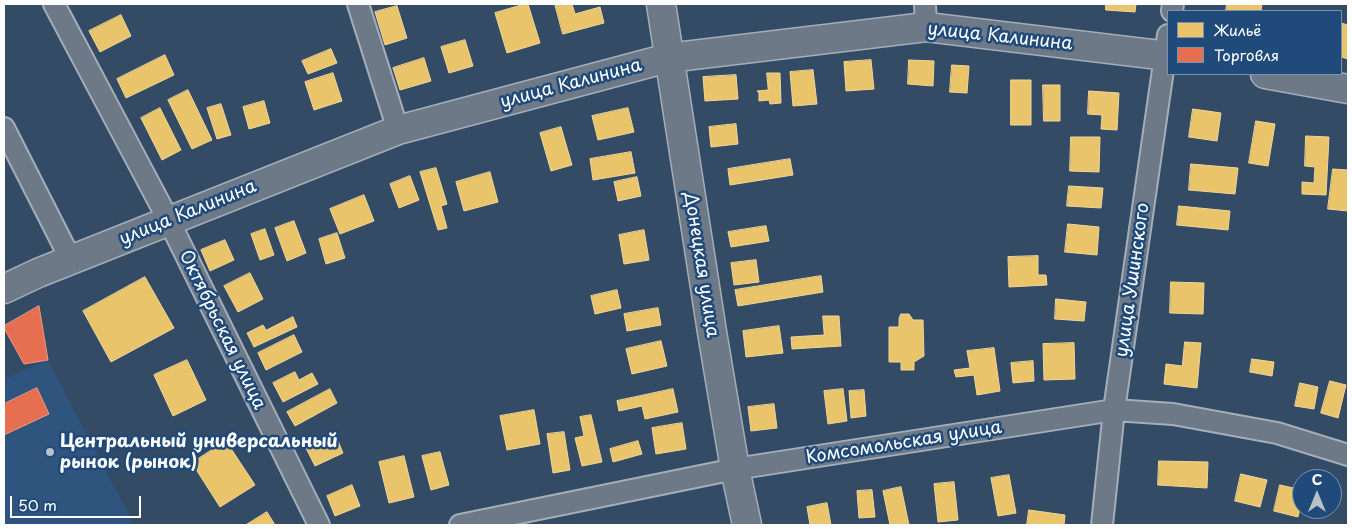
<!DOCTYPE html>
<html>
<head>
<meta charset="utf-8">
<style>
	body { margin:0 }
	#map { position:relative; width:1352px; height:529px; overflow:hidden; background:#344b65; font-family:"Playpen Sans",sans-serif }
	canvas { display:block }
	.frame { position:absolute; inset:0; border:5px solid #fff; pointer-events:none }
	.legend { position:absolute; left:1167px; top:10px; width:175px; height:65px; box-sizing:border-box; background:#1f4a7a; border:1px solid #7992af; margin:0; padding:6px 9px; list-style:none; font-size:15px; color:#fff }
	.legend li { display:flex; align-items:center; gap:10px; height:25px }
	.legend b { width:25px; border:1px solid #7992af }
	.north { position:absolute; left:1292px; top:469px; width:50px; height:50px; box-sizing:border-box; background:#1f4a7a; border:1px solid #7992af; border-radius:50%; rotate:0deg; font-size:14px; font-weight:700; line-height:20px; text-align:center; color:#fff }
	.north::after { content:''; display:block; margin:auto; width:18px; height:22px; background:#b8c0c9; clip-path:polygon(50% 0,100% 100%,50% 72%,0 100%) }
	.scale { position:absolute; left:10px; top:496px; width:131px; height:22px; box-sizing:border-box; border:2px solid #fff; border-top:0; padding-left:6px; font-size:15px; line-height:18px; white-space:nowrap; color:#fff; -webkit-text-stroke:4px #1f4a7a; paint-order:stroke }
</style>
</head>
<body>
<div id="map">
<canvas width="1352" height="529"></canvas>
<div class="frame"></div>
<ul class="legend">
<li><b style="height:14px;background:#e9c46a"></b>Жильё</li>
<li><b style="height:14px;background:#e76f51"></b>Торговля</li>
</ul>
<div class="north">С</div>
<div class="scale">50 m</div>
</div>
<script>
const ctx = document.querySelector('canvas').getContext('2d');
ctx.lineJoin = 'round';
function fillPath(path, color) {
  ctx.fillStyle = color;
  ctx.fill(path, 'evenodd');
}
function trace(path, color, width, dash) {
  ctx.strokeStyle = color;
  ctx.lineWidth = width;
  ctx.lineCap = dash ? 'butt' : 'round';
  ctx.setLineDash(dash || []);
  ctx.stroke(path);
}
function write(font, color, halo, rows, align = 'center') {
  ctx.font = font + ' "Playpen Sans",sans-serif';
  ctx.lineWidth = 5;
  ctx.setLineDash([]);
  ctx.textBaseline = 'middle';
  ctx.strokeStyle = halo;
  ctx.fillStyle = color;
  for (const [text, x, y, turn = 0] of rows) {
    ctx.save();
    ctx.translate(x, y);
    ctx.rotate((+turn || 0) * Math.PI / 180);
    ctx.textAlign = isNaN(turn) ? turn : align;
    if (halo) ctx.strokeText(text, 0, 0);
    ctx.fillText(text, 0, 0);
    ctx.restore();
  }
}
const built = new Path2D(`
	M48 360 134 525H4V379Z`);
const homes = new Path2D(`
	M525 4H528L540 43 507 53 495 13Z
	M555 4H572L575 14 600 7 604 23 563 34Z
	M1106 4H1136L1135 12 1106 10Z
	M1227 4H1262L1261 11H1226Z
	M397 6 407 38 385 45 375 12Z
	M121 15 131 36 100 52 89 31Z
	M1341 23 1348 25V59L1341 57Z
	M465 40 473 66 449 73 441 47Z
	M331 49 337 63 308 74 302 61Z
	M165 55 174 75 126 98 117 79Z
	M424 58 431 81 400 90 393 68Z
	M871 60 874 89 846 91 844 62Z
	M909 60 934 61 933 86 908 84Z
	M952 65 969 66 967 93 950 92Z
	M813 70 817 104 793 106 790 72Z
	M333 73 342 101 314 110 305 82Z
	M767 73H780L781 103 770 104 769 100 759 101V93L757 91 768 90Z
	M736 75 738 99 705 101 703 77Z
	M1011 80H1031V125H1011Z
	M1043 85H1060V121H1044Z
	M188 90 212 140 192 149 168 100Z
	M1089 91 1119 93 1117 130 1101 129 1102 115 1088 114Z
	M264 101 270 123 249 129 243 107Z
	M221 104 231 135 217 139 207 108Z
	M160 108 181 150 162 160 141 118Z
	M628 108 634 132 598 140 592 116Z
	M1193 109 1221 113 1217 141 1189 137Z
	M1256 121 1275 124 1268 166 1249 163Z
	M736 124 738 144 711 147 709 127Z
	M561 127 572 165 551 171 540 133Z
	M1306 136 1329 137 1326 195 1302 194V182L1314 183 1315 167 1305 166Z
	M1071 137H1100L1099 172 1070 171Z
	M631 152 635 173 593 180 590 159Z
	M790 159 793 175 730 185 728 169Z
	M1191 164 1238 168 1235 194 1189 190Z
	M436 168 447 204 441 206 447 228 438 230 420 172Z
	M1333 169 1348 170V211L1328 209Z
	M490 172 498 202 464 211 456 182Z
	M410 176 419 200 399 208 390 184Z
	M637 177 641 196 618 201 614 182Z
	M1069 186 1103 188 1101 208 1067 206Z
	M364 195 374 221 340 234 330 209Z
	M1179 206 1230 211 1228 230 1177 225Z
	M294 221 306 253 287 261 275 228Z
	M1068 224 1099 227 1097 255 1065 252Z
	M766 226 769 241 731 247 728 232Z
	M265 229 274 255 260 260 251 234Z
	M644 230 649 260 624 264 619 235Z
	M337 233 345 258 326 264 319 239Z
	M225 240 234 260 210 271 201 250Z
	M1038 256V275H1046L1047 285 1009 287 1008 257Z
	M756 260 759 282 734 285 731 263Z
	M250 273 263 299 238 312 224 286Z
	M821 276 823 292 738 306 735 290Z
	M145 277 174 328 111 362 83 311Z
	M1171 282 1204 283 1203 314 1170 313Z
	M617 290 621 308 595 314 591 296Z
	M1056 299 1086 302 1084 321 1055 319Z
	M658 308 661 325 627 331 624 314Z
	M901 314H909L913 320H923L924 356 914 362V370H901V362H889V327H899V319Z
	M823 316H839L841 346 792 349 791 337 824 335Z
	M293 317 297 327 254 347 247 333 263 325 266 330Z
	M779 326 783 353 746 357 743 331Z
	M294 335 302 352 266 370 258 353Z
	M661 341 667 366 632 374 626 349Z
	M1185 342 1201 343 1197 388 1164 384 1166 364 1182 366Z
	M1074 343 1075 379 1044 380 1043 344Z
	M994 348 1000 391 977 395 974 375 956 377 954 370 970 368 967 351Z
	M1252 359 1274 362 1272 376 1250 372Z
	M187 360 206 400 173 416 154 375Z
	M1033 361 1034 381 1013 383 1011 363Z
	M295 372 299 380 312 373 318 384 283 402 273 383Z
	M1330 381 1346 385 1338 418 1321 413Z
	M1300 383 1318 387 1314 409 1295 406Z
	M330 389 337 403 295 426 287 412Z
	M673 389 678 412 645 419 642 406 619 411 617 401Z
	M843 389 847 421 828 424 824 391Z
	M864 390 866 416 851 418 849 391Z
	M774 404 777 428 751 431 748 407Z
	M534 410 540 444 507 450 500 416Z
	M591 415 602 462 582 466 575 438 584 436 580 417Z
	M682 423 686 449 656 454 652 428Z
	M564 432 570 470 553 473 547 434Z
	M335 434 343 453 315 466 306 448Z
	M226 441 255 485 220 507 192 463Z
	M638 441 642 454 613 462 610 449Z
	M440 452 449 485 431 490 422 456Z
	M404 456 414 497 389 503 379 462Z
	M1159 461 1208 462 1207 488 1158 485Z
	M1241 474 1267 480 1260 507 1235 501Z
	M1009 475 1016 513 998 516 991 478Z
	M954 482 958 520 938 522 934 484Z
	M352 485 360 506 335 516 327 496Z
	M1280 485 1302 490V499L1298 517 1274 511Z
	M901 487 909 525H890L883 491Z
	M872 490 875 517 859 518 857 491Z
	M827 503 831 525H810L807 507Z
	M1029 510 1065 515 1064 525H1027Z
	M267 512 275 525H246Z`);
const shops = new Path2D(`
	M39 306 48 360 24 364 4 328V326Z
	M37 388 49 414 4 435V404Z`);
const street = new Path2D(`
	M54 4 169 221 319 525
	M358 4 398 130
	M925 4 926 27
	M1172 11 1173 4
	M4 128 71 260
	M460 525 735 469 1114 410 1173 414 1277 433 1348 455
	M1102 525 1114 410 1168 35`);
const secondary = new Path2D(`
	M661 4 712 332 735 469 747 525
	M1265 74 1348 89
	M4 289 38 273 398 130 668 58 926 27 1168 56`);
const markers = [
	[50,452,5,"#b8c0c9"]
];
const streetNames = [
	["улица Калинина",1000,37,6],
	["улица Калинина",571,84,-15],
	["улица Калинина",188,213,-22],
	["Донецкая улица",701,265,81],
	["улица Ушинского",1133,280,-82],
	["Октябрьская улица",222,330,64],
	["Комсомольская улица",904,443,-9]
];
const poiNames = [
	["Центральный универсальный",60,442],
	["рынок (рынок)",60,463]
];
fillPath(built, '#2f557f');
fillPath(homes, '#e9c46a');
trace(homes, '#f0d697', 1);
fillPath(shops, '#e76f51');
trace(shops, '#ee9a85', 1);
trace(street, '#a4aeba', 24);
trace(secondary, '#a4aeba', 31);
trace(street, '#6d7986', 20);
trace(secondary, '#6d7986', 28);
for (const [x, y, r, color] of markers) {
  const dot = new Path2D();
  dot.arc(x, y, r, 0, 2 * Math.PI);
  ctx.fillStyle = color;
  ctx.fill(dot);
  trace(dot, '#1f4a7a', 2);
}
write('18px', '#fff', '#1f4a7a', streetNames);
write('bold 18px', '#fff', '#1f4a7a', poiNames, 'left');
</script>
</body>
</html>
